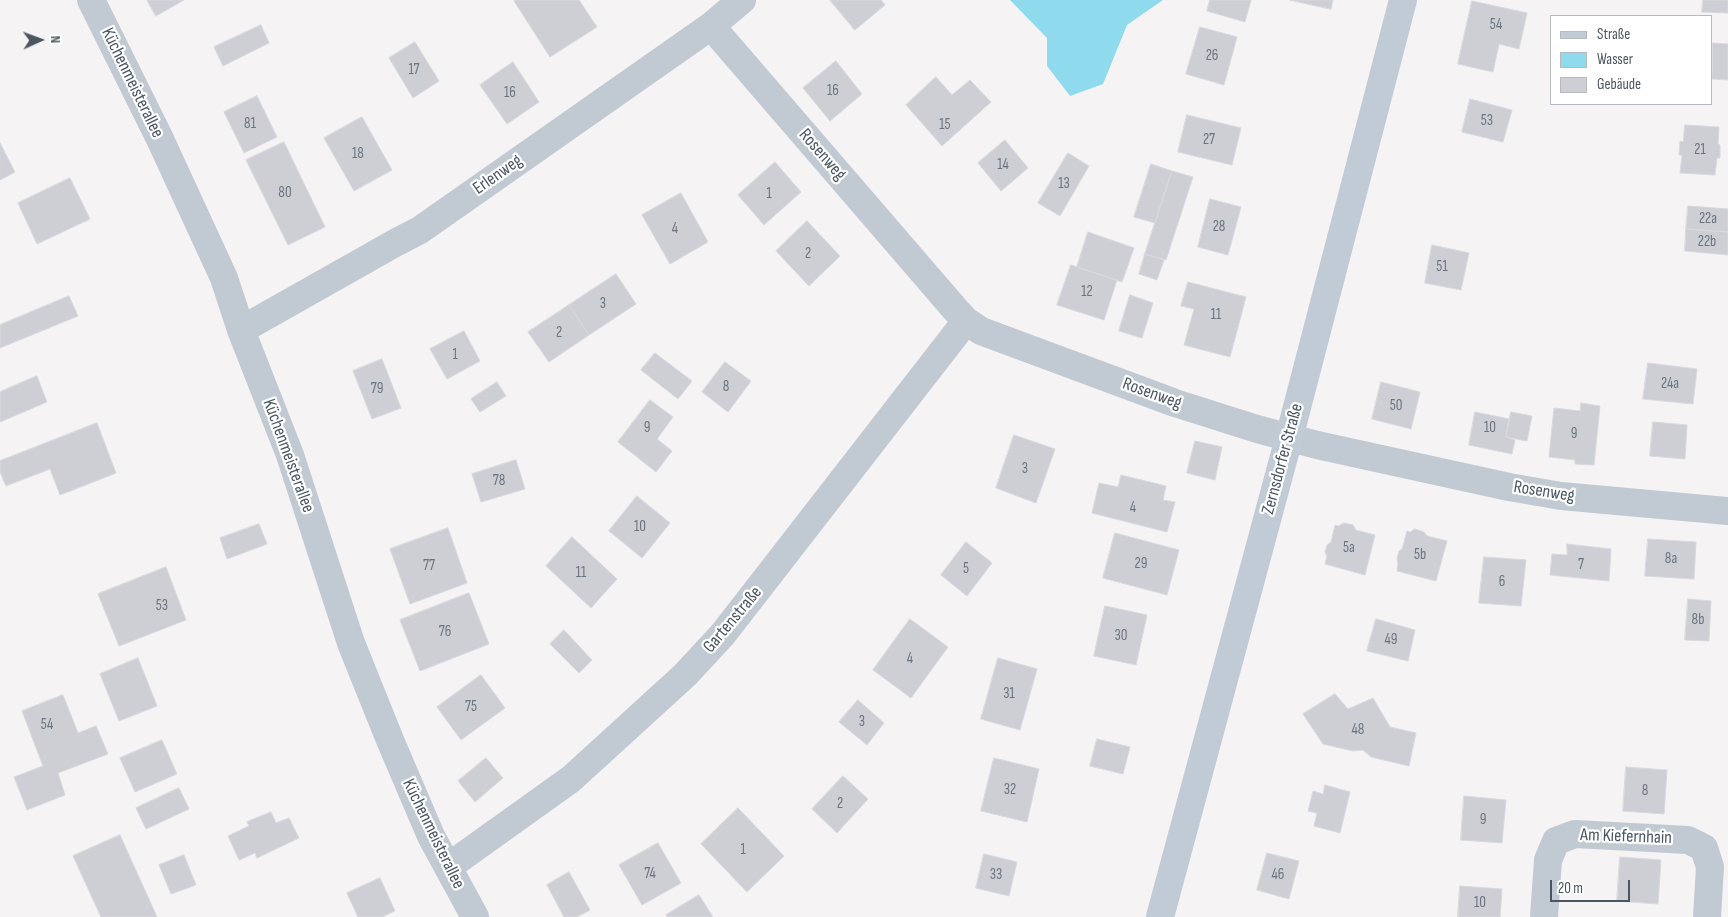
<!DOCTYPE html>
<html>
<head>
<meta charset="utf-8">
<style>
	body { margin:0 }
	#map { position:relative; width:1728px; height:917px; overflow:hidden; background:#f5f3f3; font-family:"Sofia Sans Condensed",sans-serif }
	canvas { display:block }
	.legend { position:absolute; left:1550px; top:15px; width:162px; height:90px; box-sizing:border-box; background:#fff; border:1px solid #b7bbc0; margin:0; padding:6px 9px; list-style:none; font-size:15px; color:#4a5661 }
	.legend li { display:flex; align-items:center; gap:10px; height:25px }
	.legend b { width:25px; border:1px solid #b7bbc0 }
	.north { position:absolute; left:15px; top:15px; width:50px; height:50px; -webkit-text-stroke:4px #fff; paint-order:stroke; rotate:88deg; font-size:14px; font-weight:700; line-height:20px; text-align:center; color:#4a5661 }
	.north::after { content:''; display:block; margin:auto; width:18px; height:22px; background:#4a5661; clip-path:polygon(50% 0,100% 100%,50% 72%,0 100%) }
	.scale { position:absolute; left:1550px; top:880px; width:80px; height:22px; box-sizing:border-box; border:2px solid #4a5661; border-top:0; padding-left:6px; font-size:15px; line-height:18px; white-space:nowrap; color:#4a5661; -webkit-text-stroke:4px #fff; paint-order:stroke }
</style>
</head>
<body>
<div id="map">
<canvas width="1728" height="917"></canvas>
<ul class="legend">
<li><b style="height:6px;background:#c1cbd6"></b>Straße</li>
<li><b style="height:14px;background:#90daee"></b>Wasser</li>
<li><b style="height:14px;background:#cdcfd5"></b>Gebäude</li>
</ul>
<div class="north">N</div>
<div class="scale">20 m</div>
</div>
<script>
const ctx = document.querySelector('canvas').getContext('2d');
ctx.lineJoin = 'round';
function fillPath(path, color) {
  ctx.fillStyle = color;
  ctx.fill(path, 'evenodd');
}
function trace(path, color, width, dash) {
  ctx.strokeStyle = color;
  ctx.lineWidth = width;
  ctx.lineCap = dash ? 'butt' : 'round';
  ctx.setLineDash(dash || []);
  ctx.stroke(path);
}
function write(font, color, halo, rows, align = 'center') {
  ctx.font = font + ' "Sofia Sans Condensed",sans-serif';
  ctx.lineWidth = 4.5;
  ctx.setLineDash([]);
  ctx.textBaseline = 'middle';
  ctx.strokeStyle = halo;
  ctx.fillStyle = color;
  for (const [text, x, y, turn = 0] of rows) {
    ctx.save();
    ctx.translate(x, y);
    ctx.rotate((+turn || 0) * Math.PI / 180);
    ctx.textAlign = isNaN(turn) ? turn : align;
    if (halo) ctx.strokeText(text, 0, 0);
    ctx.fillText(text, 0, 0);
    ctx.restore();
  }
}
const water = new Path2D(`
	M1010 0H1163L1127 25 1103 84 1070 96 1047 66V38Z`);
const building = new Path2D(`
	M147 0H184L156 16Z
	M516 0H579L597 27 550 57 514 1Z
	M830 0H881L885 5 855 30Z
	M1210 0H1251L1245 22 1207 11Z
	M1290 0H1333L1331 9Z
	M1703 0H1728V13L1702 12Z
	M1472 1 1527 13 1519 49 1499 44 1493 72 1458 64Z
	M261 25 269 43 223 66 214 47Z
	M1200 27 1237 37 1224 85 1186 74Z
	M415 42 439 81 413 98 389 58Z
	M1713 43 1728 44V80L1712 79Z
	M836 61 862 94 830 121 803 88Z
	M513 62 539 102 507 124 480 85Z
	M936 77 952 95 970 80 991 102 942 146 906 105Z
	M257 96 277 137 244 153 224 112Z
	M1470 99 1512 110 1503 142 1462 132Z
	M1187 115 1241 128 1232 165 1178 152Z
	M362 117 392 170 354 191 324 138Z
	M1685 125 1719 127 1718 144 1720 145V158H1717L1715 175 1680 173 1682 155H1679L1680 141 1683 142Z
	M1005 140 1028 168 1001 191 978 163Z
	M284 142 325 227 288 245 246 160Z
	M0 143 15 172 0 180Z
	M1068 153 1089 166 1060 216 1038 203Z
	M775 162 801 192 764 225 738 195Z
	M1151 164 1172 171 1155 223 1134 217Z
	M1172 171 1193 177 1166 260 1145 254Z
	M70 178 90 219 37 244 18 203Z
	M681 193 708 242 670 264 642 215Z
	M1210 199 1241 207 1228 255 1198 247Z
	M1688 206 1728 209V232L1686 229Z
	M807 221 840 256 809 286 776 251Z
	M1686 229 1728 232V255L1685 251Z
	M1088 232 1134 248 1122 282 1077 267Z
	M1432 245 1469 253 1461 290 1425 283Z
	M1145 254 1164 260 1157 280 1139 274Z
	M1071 265 1117 280 1104 320 1057 305Z
	M616 274 636 304 589 335 569 305Z
	M1188 282 1246 297 1230 357 1184 345 1194 309 1181 306Z
	M1130 295 1153 303 1142 338 1119 331Z
	M69 296 78 316 0 348V325Z
	M569 305 589 335 549 362 528 332Z
	M464 331 480 361 447 379 430 349Z
	M655 353 692 381 678 399 641 370Z
	M382 359 401 408 372 419 353 371Z
	M725 362 751 381 728 412 702 392Z
	M1648 363 1697 369 1693 404 1643 399Z
	M37 376 47 402 0 422V392Z
	M497 382 506 396 480 412 471 399Z
	M1381 382 1420 392 1411 429 1372 419Z
	M650 400 673 417 657 439 672 451 656 472 618 442Z
	M1581 403 1600 406 1594 465 1575 464V460L1549 457 1554 408 1580 411Z
	M1475 412 1509 419 1506 437 1515 440 1512 454 1469 445Z
	M1511 412 1532 416 1527 441 1506 437Z
	M1653 422 1687 425 1685 459 1650 456Z
	M97 423 116 473 60 495 50 469 6 486 0 472V461Z
	M1014 435 1055 449 1036 503 996 488Z
	M1195 441 1222 447 1215 480 1187 473Z
	M516 460 525 489 481 502 472 474Z
	M1121 475 1166 486 1163 500 1175 502 1167 532 1092 513 1099 483 1118 487Z
	M637 496 670 523 642 558 609 531Z
	M1344 523 1353 525 1356 530 1375 535 1365 575 1325 564 1327 556 1325 552 1327 545 1331 542 1335 525 1338 526Z
	M259 524 267 544 227 559 220 538Z
	M448 528 467 583 410 604 390 549Z
	M1415 529 1424 532 1427 536 1447 541 1436 581 1397 571 1398 563 1397 559 1399 551 1402 549 1407 531 1410 532Z
	M1115 533 1179 550 1167 595 1103 578Z
	M572 537 617 579 591 608 546 566Z
	M1648 539 1696 542 1694 579 1645 576Z
	M966 542 992 563 967 596 941 575Z
	M1567 544 1611 549 1609 581 1550 575 1552 554 1567 555Z
	M1484 557 1526 560 1521 606 1479 603Z
	M166 567 186 620 119 646 98 594Z
	M469 593 489 644 420 671 400 620Z
	M1688 599 1711 601 1709 641 1685 640Z
	M1105 606 1147 615 1136 665 1094 656Z
	M910 619 948 647 911 698 873 670Z
	M1376 619 1415 630 1408 661 1367 651Z
	M564 630 592 660 579 673 550 644Z
	M138 658 157 706 119 721 100 674Z
	M998 658 1037 669 1020 730 981 719Z
	M481 675 505 708 461 740 437 707Z
	M1335 694 1348 709 1373 698 1390 727 1416 733 1409 766 1371 757 1363 750 1353 751 1323 744 1303 714Z
	M63 695 78 733 96 726 108 754 58 773 65 795 27 810 14 777 43 766 22 711Z
	M858 700 884 723 867 745 839 722Z
	M1097 739 1130 747 1123 774 1090 766Z
	M162 740 177 774 135 792 120 758Z
	M486 758 503 778 475 802 458 781Z
	M994 758 1039 769 1027 822 981 811Z
	M1626 767 1667 770 1664 814 1623 811Z
	M843 776 868 799 837 833 812 809Z
	M1325 785 1350 792 1340 833 1314 826 1317 813 1308 811 1313 791 1323 794Z
	M179 788 189 809 146 829 136 808Z
	M1464 796 1506 800 1502 843 1461 840Z
	M738 808 784 856 747 892 701 844Z
	M271 812 276 823 289 818 299 838 257 858 255 853 239 860 228 836 249 826 247 822Z
	M120 835 157 917H101L73 856Z
	M658 843 681 883 642 905 619 865Z
	M1267 853 1299 861 1289 899 1257 890Z
	M984 854 1017 862 1009 896 976 888Z
	M184 855 196 885 171 894 159 865Z
	M1620 857 1661 860 1658 904 1617 901Z
	M569 872 590 910 577 917H564L547 885Z
	M380 878 395 911 382 917H358L347 893Z
	M1460 886 1502 889 1500 917H1458Z
	M699 895 713 917H668L666 915Z`);
const street = new Path2D(`
	M91 0 160 139 224 278 241 330 290 455 351 643 390 740 431 836 475 917
	M711 26 954 308 966 321 981 331 1175 403 1257 429 1317 445 1509 487 1561 496 1728 511
	M241 330 395 243 420 230 711 26 742 0
	M448 867 571 779 685 675 723 634 966 321
	M1544 917 1548 860 1556 841 1575 834 1688 840 1704 848 1710 867 1707 917`);
const secondary = new Path2D(`
	M1160 917 1289 438 1403 0`);
const numberNames = [
	["54",1496,25],
	["26",1212,56],
	["17",414,70],
	["16",833,91],
	["16",510,93],
	["53",1487,121],
	["81",250,124],
	["15",945,125],
	["27",1209,140],
	["21",1700,150],
	["18",358,154],
	["14",1003,165],
	["13",1064,184],
	["80",285,193],
	["1",769,194],
	["22a",1708,219],
	["28",1219,227],
	["4",675,229],
	["22b",1707,242],
	["2",808,254],
	["51",1442,267],
	["12",1087,292],
	["3",603,304],
	["11",1216,315],
	["2",559,333],
	["1",455,355],
	["24a",1670,384],
	["8",726,387],
	["79",377,389],
	["50",1396,406],
	["9",647,428],
	["10",1490,428],
	["9",1574,434],
	["3",1025,469],
	["78",499,481],
	["4",1133,508],
	["10",640,527],
	["5a",1349,548],
	["5b",1420,555],
	["8a",1671,559],
	["29",1141,564],
	["7",1581,565],
	["77",429,566],
	["5",966,569],
	["11",581,573],
	["6",1502,582],
	["53",162,606],
	["8b",1698,620],
	["76",445,632],
	["30",1121,636],
	["49",1391,640],
	["4",910,659],
	["31",1009,694],
	["75",471,707],
	["3",862,722],
	["54",47,725],
	["48",1358,730],
	["32",1010,790],
	["8",1645,791],
	["2",840,804],
	["9",1483,820],
	["1",743,850],
	["74",650,874],
	["33",996,875],
	["46",1278,875],
	["10",1480,903]
];
const streetNames = [
	["Küchenmeisterallee",132,83,64],
	["Rosenweg",822,155,49],
	["Erlenweg",498,175,-35],
	["Rosenweg",1152,394,20],
	["Küchenmeisterallee",288,456,70],
	["Zernsdorfer Straße",1283,459,-75],
	["Rosenweg",1544,492,9],
	["Gartenstraße",733,620,-50],
	["Küchenmeisterallee",433,834,64],
	["Am Kiefernhain",1626,837,2]
];
fillPath(water, '#90daee');
fillPath(building, '#cdcfd5');
trace(building, '#d7d9de', 1);
trace(street, '#c1cad2', 28);
trace(secondary, '#c1cbd6', 28);
write('15px', '#6b747e', null, numberNames);
write('18px', '#4a5661', '#fff', streetNames);
</script>
</body>
</html>
